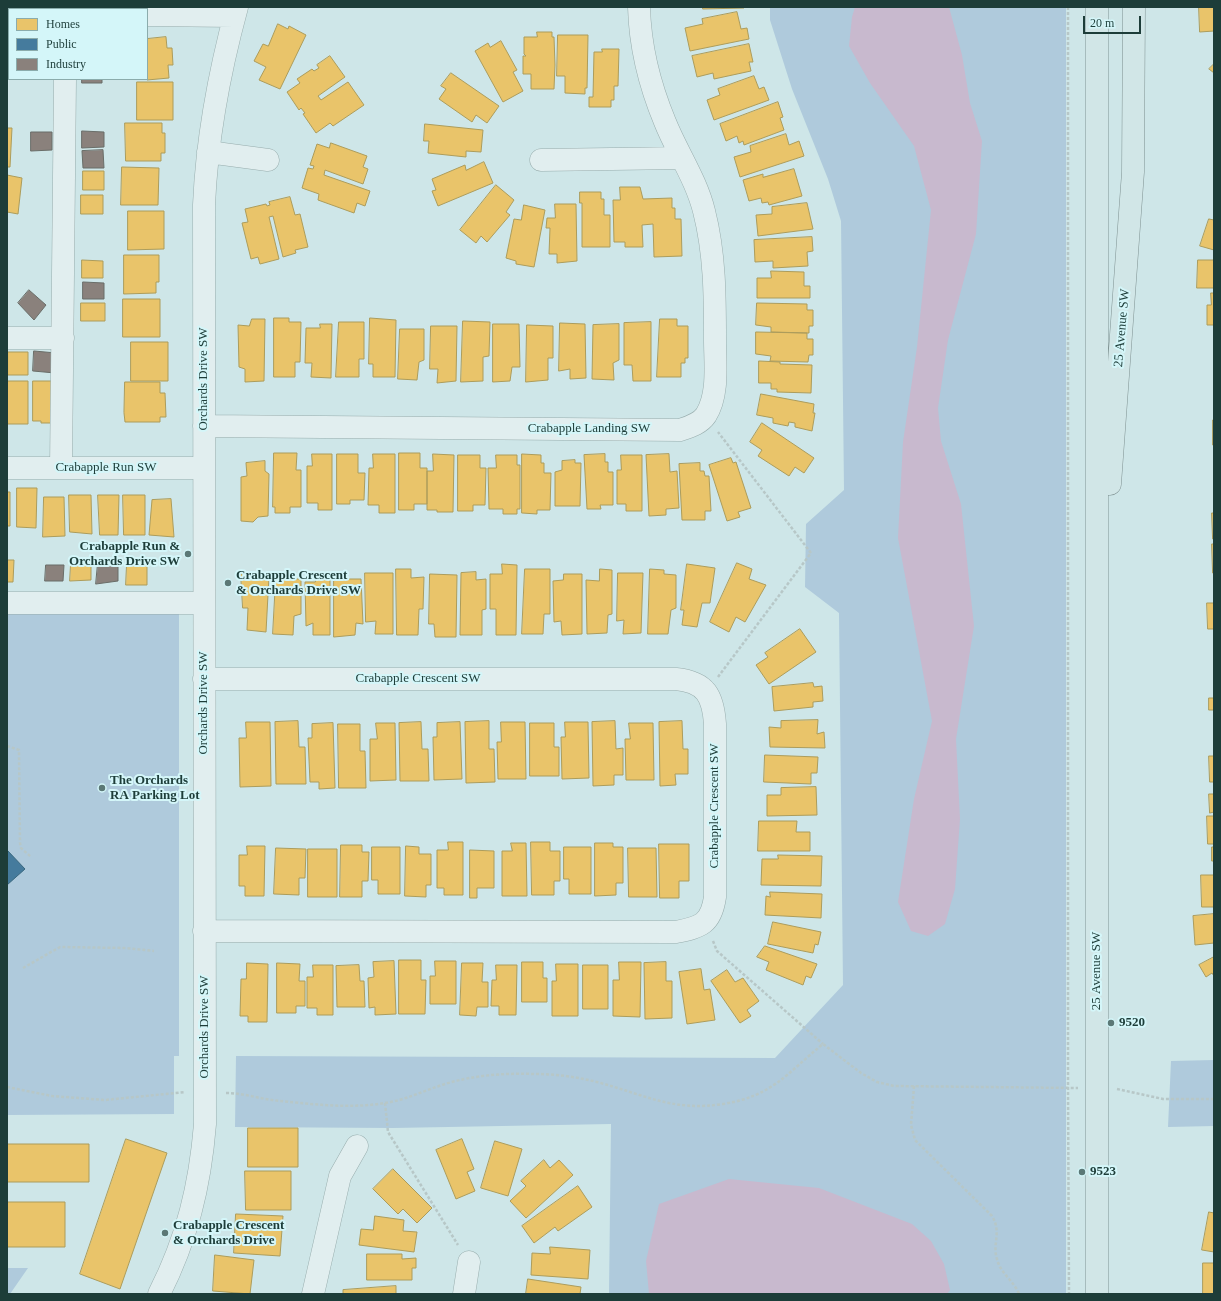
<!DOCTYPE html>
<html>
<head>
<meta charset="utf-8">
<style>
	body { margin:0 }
	#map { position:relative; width:1221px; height:1301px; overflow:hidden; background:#cee6e8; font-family:"Times New Roman",serif }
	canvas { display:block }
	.frame { position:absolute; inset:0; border:8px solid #1d3d39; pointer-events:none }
	.legend { position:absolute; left:8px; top:8px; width:140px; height:72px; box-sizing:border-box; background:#d4f6f9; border:1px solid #8bacac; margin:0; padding:5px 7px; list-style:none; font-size:12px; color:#1d3d39 }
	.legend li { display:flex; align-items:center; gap:8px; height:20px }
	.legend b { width:20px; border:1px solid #8bacac }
	.scale { position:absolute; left:1083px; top:16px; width:58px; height:18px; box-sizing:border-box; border:2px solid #1d3d39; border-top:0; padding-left:5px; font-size:12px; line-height:14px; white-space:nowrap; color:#1d3d39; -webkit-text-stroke:3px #d4f6f9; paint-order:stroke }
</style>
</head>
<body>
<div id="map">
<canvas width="1221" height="1301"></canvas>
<div class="frame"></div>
<ul class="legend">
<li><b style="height:11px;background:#e9c46a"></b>Homes</li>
<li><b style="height:11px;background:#457b9d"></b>Public</li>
<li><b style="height:11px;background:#8a817c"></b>Industry</li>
</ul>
<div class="scale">20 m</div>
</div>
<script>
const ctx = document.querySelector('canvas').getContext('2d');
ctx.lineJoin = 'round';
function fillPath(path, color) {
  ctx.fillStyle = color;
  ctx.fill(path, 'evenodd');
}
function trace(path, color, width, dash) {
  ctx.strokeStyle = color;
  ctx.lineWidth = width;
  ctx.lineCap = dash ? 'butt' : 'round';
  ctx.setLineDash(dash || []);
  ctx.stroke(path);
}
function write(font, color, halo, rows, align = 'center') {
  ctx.font = font + ' "Times New Roman",serif';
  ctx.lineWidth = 4;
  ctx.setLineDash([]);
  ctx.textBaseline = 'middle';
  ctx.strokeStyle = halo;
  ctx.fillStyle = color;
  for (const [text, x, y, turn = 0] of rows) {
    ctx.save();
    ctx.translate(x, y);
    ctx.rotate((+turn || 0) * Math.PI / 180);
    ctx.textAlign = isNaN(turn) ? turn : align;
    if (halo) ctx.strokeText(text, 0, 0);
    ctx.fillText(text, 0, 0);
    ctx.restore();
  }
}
const green = new Path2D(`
	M770 7H1066V1294H609L611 1124 393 1128 235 1127 236 1056 775 1058 843 985 839 613 805 587 806 524 844 490 841 221 828 179 792 89 770 20Z
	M7 610H179V1056H174V1114L7 1115Z
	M1214 1060V1126L1168 1127 1171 1061Z
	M7 1268H28L10 1294H7Z`);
const water = new Path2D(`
	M855 7H949L962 55 970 103 982 141 976 234 948 340 938 408 941 441 961 504 974 626 956 739 960 819 955 889 945 924 928 936 911 931 898 902 914 799 932 721 898 538 903 442 917 347 931 210 914 146 870 83 849 46 852 17Z
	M729 1179 819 1188 912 1224 931 1241 944 1264 950 1290 947 1294H649L646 1261 659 1204Z`);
const homes = new Path2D(`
	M703 7H744V8L703 9Z
	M1199 7H1214V31L1200 32Z
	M737 12 741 29 747 28 749 39 690 51 685 28 703 24 702 19Z
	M278 24 288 29 289 26 306 35 280 89 259 80 266 67 254 61 263 44 268 46Z
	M537 32H552V37H554L555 65 554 89H531V74H523V56H526L524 54V37H537Z
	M7 35H9V75H7Z
	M558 35H588L587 88H585V94L565 93V76H557Z
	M166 37 167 48H172L173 65H168L169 78 147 80V39Z
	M501 41 517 70 513 72 523 91 503 102 475 51 488 43 490 47Z
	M749 44 753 62H749L751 71 714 79 713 73 697 77 692 56Z
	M602 49H619L618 86H614V100H611V107H589V97H593L594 52H602Z
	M330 56 345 77 318 96 321 100 348 82 364 105 333 126 330 123 316 133 303 114 305 113 301 108 299 110 287 92 300 83 297 79 312 69 314 71 319 68 317 65Z
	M1214 64V73L1209 69Z
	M451 73 499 106 487 123 476 115 472 122 439 99 446 89 441 86Z
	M754 76 759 89 764 87 769 100 714 120 707 100 720 95 718 89Z
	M137 82H173V120H137Z
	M778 102 783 117 780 118 784 130 744 145 743 141 739 143 737 136 726 141 720 124Z
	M125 123H162V133H165V153H161V161H126Z
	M425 124 483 130 481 152 466 151V157L428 153 429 141H424Z
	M7 128H12L10 167H7Z
	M786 134 789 145 799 141 804 156 740 177 734 157 751 152 750 146Z
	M331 143 367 156 363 167 368 169 363 184 325 170 324 175 370 191 365 206 357 203 354 213 318 200 319 194 302 188 308 168 313 169 314 166 310 165 317 144 329 148Z
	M484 162 493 183 438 206 432 191 436 190 432 179 465 165 466 170Z
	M122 167 159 168 158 205H121Z
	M794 169 802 196 769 205 768 202 762 203 761 198 749 201 743 180 763 174V177Z
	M83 171H104V190H83Z
	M7 175 22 178 18 214 7 212Z
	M496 185 514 200 506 212 510 215 487 242 481 236 476 243 460 230Z
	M620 187H640L643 199 672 198V208H675V219H681L682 256 654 257 653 224 642 225 643 247H625V242H614L613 200H620Z
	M580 192H601V199H604V215H610V247H582V203H580Z
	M81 195H103V214H81Z
	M290 197 295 215 300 214 308 247 295 250 296 253 283 257 273 216 269 217 279 259 260 264 258 257 251 259 242 223 248 222 245 209 266 204 267 206 270 205 269 202Z
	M807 203 813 229 758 236 756 215 772 214V207Z
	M555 204H576L577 261 557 263V254H549L550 228H546L547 218H555Z
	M524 205 545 210 534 267 516 264V261L506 258 514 219 521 220Z
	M128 211H164V249L128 250Z
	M1209 219 1214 220V250L1200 246Z
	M812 237 813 251 807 252 808 266 773 268V261L755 262 754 240Z
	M124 255H159V282H156V293L124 294Z
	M82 260 103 261V278H82Z
	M1198 260H1214V288H1197Z
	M771 271 804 272V286H810V298H757V278H771Z
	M1211 293H1214V325H1207V305H1211Z
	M123 299H160V337H123Z
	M81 303H105V321H81Z
	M757 303 807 304V310H813V326H809V333L771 332V327L756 325Z
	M274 318H289V322H301L300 362H295V377H274Z
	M370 318 396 320 395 377H373V364H369Z
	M252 319H265L264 381 245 382V369L239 367 238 325 249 326Z
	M660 319H677V326H688V358H685V363H681V377H657Z
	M463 321 490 322 489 356 483 357V381L461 382Z
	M339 322H364V359H359V377H336Z
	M651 322V381H633L632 365H624V323Z
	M560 323 585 324 586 378 570 379V369L559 371Z
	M320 324H332L331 378 311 377 312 363H305L306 328H320Z
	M493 324H519L520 367H512L510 381 493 382Z
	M619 324V360L613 363 614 380 592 379 593 325Z
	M527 325 553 326V358H548V380L526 382Z
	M431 326H457L456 381 437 383 438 369H430Z
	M400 329H424V360L419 362 417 380 398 379Z
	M756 332 807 333V339H813V355H809L808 362 770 361 771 356 756 354Z
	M131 342H168V381H131Z
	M8 352H28V375H8Z
	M759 361 780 362V364L812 365 811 393 777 392V389H771V383H759Z
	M7 381H28V424H8Z
	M33 381H55V423H41V421H33Z
	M125 382H160V393H165L166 417H160V422H125L124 413Z
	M761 394 814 404 813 413H815L812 431 795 427V423L789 422 788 426 773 423V418L757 415Z
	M1213 420H1214V445H1213Z
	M762 423 814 458 804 473 795 467 789 476 758 456 762 450 750 442Z
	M274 453H297L296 470H301V507H290V513H275V507H273Z
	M399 453H420V468H427V504H414V510H399Z
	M312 454H332V510H318V503H307V466H312Z
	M337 454H358V473H365L364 500H350V504H337Z
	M373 454H395V513H379V505H368L369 468H373Z
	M433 454 454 455 453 512H437V510H427V471H433Z
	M522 454 541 455V463H544V473H551L550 510H537V514L522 513Z
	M605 454V462H608V472H613V505H600L601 509H587L584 455Z
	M669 454 670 472 677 471 679 508 666 509V515L649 516 646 455Z
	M458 455H480V468H486L485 505H473V511H458Z
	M496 455H517V465H520V509H517V514H503V509H489L488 468H496Z
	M621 455H642V511H626V504H617V470H621Z
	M731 458 733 463 736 462 751 508 738 512 740 517 727 521 709 465Z
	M575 460V463H581L580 506H555V472L562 470V461Z
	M265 461V471L269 474 268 516 258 517 253 522 241 521V477L247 476 246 463Z
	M700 463V471H704L705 476H709L711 511H705V520H682L679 464Z
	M17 488H37L36 528 17 527Z
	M7 492H10V526H7Z
	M69 495H91L92 534 70 532Z
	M98 495H119L118 535H100Z
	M123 495H145V535H124Z
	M44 497H64L65 536 43 537Z
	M171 499 174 537 149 535 152 500Z
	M1212 513H1214V539H1213Z
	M1212 544H1214V573H1213Z
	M7 560H14L13 582H7Z
	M737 563 752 569 749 579 766 585 745 622 736 617 729 632 710 622Z
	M71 564 91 565V580L70 581Z
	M127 564 147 565V585H126Z
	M502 564 517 565 516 635H496V609H490V574H502Z
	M687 564 715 568 710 603H702L697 627 682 625 684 610H681Z
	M396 569H411V578L424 577 423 609H419L418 635H397Z
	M525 569H550V614H544L543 634H522Z
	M600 569 612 570V614L608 615 607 633 587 634 586 580 599 581Z
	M650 569 664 570V574L676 575V608L671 610 668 634H648Z
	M476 572V580L486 579V609L482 610V635H460L461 573Z
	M365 573H393V634H375L376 621 366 622Z
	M618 573H643L641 633 623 634 624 620 617 621Z
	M241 574 269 576 266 632 247 630 248 608H243Z
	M316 574H330V635H313V623L306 626 305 582H315Z
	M430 574 457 575 456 637H435L434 624H429Z
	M564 574H582V634L562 635 561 621 554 622 553 581 563 580Z
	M276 579H301V614L294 616 293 635 273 634Z
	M334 579H361L363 624 356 623 355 635 334 637Z
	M1207 603H1214V629H1208Z
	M800 629 816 652 769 684 756 665 768 657 765 653Z
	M813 683 814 687 822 686 823 701 813 702V707L774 711 772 687Z
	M1209 698H1214V710H1209Z
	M818 720 817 734 824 732 825 748 770 747 769 727 781 728V721Z
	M298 721 299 747H305L306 784H276L275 722Z
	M489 721V749H494L495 782 466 783 465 722Z
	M615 721 616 749 623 748V775H614V785L593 786 592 722Z
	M682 721 683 749H688V774H675L676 785 660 786 659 722Z
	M246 722H270L271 786 240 787 239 738H246Z
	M421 722 422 749H428L429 781H400L399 723Z
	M460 722 462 779 434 780 433 737H437V723Z
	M501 722H525L526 779H498L497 742H501Z
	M565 722H588L589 778 562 779 561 737H565Z
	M333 723 335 788 319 789V782H310L308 738H312V724Z
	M376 723H395L396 780 370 781V739H377Z
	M530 723H554V747H559V776H530Z
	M629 723H653L654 780H626L625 739H630Z
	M338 724H360V751H365L366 788H339Z
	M765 755 818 757 817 773H811V784L764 782Z
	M1209 756H1214V782H1210Z
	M816 787 817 815 767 816V795H781V788Z
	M1209 794H1214V812L1210 813Z
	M1207 816H1214V844H1208Z
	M759 821H797L796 832H810V851H758Z
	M448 842H463V895H444V888H437V850H448Z
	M531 842H550V851H560V881H554V895H532Z
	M511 843H526L527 896H502V851H512Z
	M595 843H613V847H623V883H616V895L595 896Z
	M659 844H689V881H679V898H660Z
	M341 845H362V852H369L368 881H362V897H340Z
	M247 846H265L264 896H245V886H239V855H247Z
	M406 846 419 847V854H431V885H426V897L405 896Z
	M372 847H400V894H378V880H372Z
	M564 847H591V894H569V879H564Z
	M1212 847H1214V861H1212Z
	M276 848 306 849 305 878H299V895L274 894Z
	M628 848H656L657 897H629Z
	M308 849H337V897H308Z
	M470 850 494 851V888H477V898H470Z
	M778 855 822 856 821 886 761 885 762 859H778Z
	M1201 875H1214V907H1202Z
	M770 892 822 894 821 918 765 915 766 896 770 897Z
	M1214 914V943L1195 945 1193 916Z
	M773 922 821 932 818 945 815 944 813 953 768 944Z
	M765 946 817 964 811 978 806 976 803 985 766 970 769 962 757 957Z
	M1214 957V976L1212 973 1206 977 1199 965Z
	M399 960H421V980H426L425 1014H399Z
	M394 961 396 1014 375 1015V1007L369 1008 368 978 374 977 373 962Z
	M435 961H456V1004H430V976H435Z
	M522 962H543V978H547V1002H522Z
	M619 962H641L640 1017 613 1016V980H619Z
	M666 962V981H672V1018L645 1019 644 963Z
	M247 963 268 964 267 1022H248V1016H240L241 979H246Z
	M277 963 300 964 299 981H305V1006H296V1013H277Z
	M462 963H483L482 982H488V1007H477L476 1016 460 1015Z
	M556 964H578V1016H552V981H556Z
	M313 965H333V1015H317V1008H307V977H313Z
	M359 965 360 981H364L365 1007H337L336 966Z
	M496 965H517L516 1015H499V1006H491L492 980H496Z
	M583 965H608V1009H583Z
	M701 969 704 990 710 989 715 1020 687 1024 679 972Z
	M727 970 735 982 743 978 759 1001 747 1010 751 1016 740 1023 711 981Z
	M248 1128H298V1167H248Z
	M126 1139 167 1153 120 1289 80 1274Z
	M462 1139 474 1169 467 1172 475 1191 456 1199 436 1150Z
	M495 1141 522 1149 508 1196 481 1188Z
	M7 1144H89V1182H7Z
	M544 1160 550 1168 559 1160 573 1175 526 1218 510 1201 526 1186 521 1181Z
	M393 1169 432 1208 417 1223 403 1209 398 1214 373 1189Z
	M245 1171H291V1210H246Z
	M578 1186 592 1207 558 1231 555 1227 534 1243 522 1226Z
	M7 1202H65V1247H7Z
	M1209 1212 1214 1213V1252L1202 1250Z
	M236 1214 283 1216 280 1256 234 1253Z
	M375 1216 404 1220 403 1231 417 1232 414 1252 359 1245 361 1229 373 1230Z
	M550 1247 590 1250 588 1279 531 1275 532 1253 550 1254Z
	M367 1254H402V1259L416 1258V1268H412V1280H367Z
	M215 1255 254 1260 250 1294 213 1291Z
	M1203 1263H1214V1294H1203Z
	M528 1279 581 1287 580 1294H526Z
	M396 1286V1294H343V1290Z`);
const public = new Path2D(`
	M7 850 25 869 7 885Z`);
const industry = new Path2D(`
	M82 79H102V83H82Z
	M82 131 104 132V147L82 148Z
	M31 132H52V150L31 151Z
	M103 150 104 168H83L82 151Z
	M83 282 104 283V299H83Z
	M29 290 46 305 34 320 18 303Z
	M34 351 56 353 55 373 33 371Z
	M98 563 118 564V581L96 584Z
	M46 565H64L63 581H45Z`);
const path = new Path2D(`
	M1068 7V1088L1069 1294
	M718 677 811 553 718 432
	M7 746 19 750 20 843 21 848 31 857
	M713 941 717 951 823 1044
	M23 968 60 947 126 948 154 951
	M914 1086 911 1125 915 1140 992 1216C1002 1232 992 1244 997 1259 1000 1273 1014 1281 1019 1294
	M7 1087 52 1096 105 1100 185 1092
	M1117 1089 1163 1099H1214
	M226 1093C242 1093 257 1098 272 1100 308 1104 350 1109 385 1103 406 1100 425 1090 445 1084 474 1075 505 1073 535 1074 556 1074 577 1077 597 1082 643 1094 672 1112 723 1104 773 1096 787 1073 823 1044L861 1073 877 1082 894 1086 1078 1088
	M385 1103 388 1132 458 1245`);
const minor = new Path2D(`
	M7 14H9
	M147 15 234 16
	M208 152 268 160
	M541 160 682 158
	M7 338H63
	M204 426 680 430C689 427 700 424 706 415 719 394 715 364 715 340 715 297 715 254 704 211 696 179 677 152 665 122 650 86 640 46 639 7
	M7 468H204
	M61 468 65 79
	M7 603H204
	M204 679H676C706 682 713 696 715 724V897C711 924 701 927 676 932L204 931
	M159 1294C187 1239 200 1186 205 1124L204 205C207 137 219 73 237 7
	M313 1294 340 1176 357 1146
	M464 1294 469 1262`);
const major = new Path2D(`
	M1097 7V1294
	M1110 484 1133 172 1134 7`);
const markers = [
	[188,554,4,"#5b7876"],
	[228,583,4,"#5b7876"],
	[102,788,4,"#5b7876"],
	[1111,1023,4,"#5b7876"],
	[1082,1172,4,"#5b7876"],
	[165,1233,4,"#5b7876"]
];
const streetNames = [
	["25 Avenue SW",1122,328,-85],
	["Orchards Drive SW",204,379,-90],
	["Crabapple Landing SW",589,429],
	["Crabapple Run SW",106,468],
	["Crabapple Crescent SW",418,679],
	["Orchards Drive SW",204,703,-90],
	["Crabapple Crescent SW",715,806,-90],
	["25 Avenue SW",1097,971,-90],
	["Orchards Drive SW",205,1027,-90]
];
const poiNames = [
	["Crabapple Run &",180,547,"right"],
	["Orchards Drive SW",180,562,"right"],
	["Crabapple Crescent",236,576],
	["& Orchards Drive SW",236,591],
	["The Orchards",110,781],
	["RA Parking Lot",110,796],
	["9520",1119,1023],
	["9523",1090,1172],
	["Crabapple Crescent",173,1226],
	["& Orchards Drive",173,1241]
];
fillPath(green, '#afcadc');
fillPath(water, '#c8b9ce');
fillPath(homes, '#e9c46a');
trace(homes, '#ac9c5b', 1);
fillPath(public, '#457b9d');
trace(public, '#39687f', 1);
fillPath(industry, '#8a817c');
trace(industry, '#696d68', 1);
trace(minor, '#97acac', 23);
trace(major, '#7e9191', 23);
trace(path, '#b7c7c7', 2.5, [3, 2]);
trace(minor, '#e1eeef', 22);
trace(major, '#d1e6e7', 22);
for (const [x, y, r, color] of markers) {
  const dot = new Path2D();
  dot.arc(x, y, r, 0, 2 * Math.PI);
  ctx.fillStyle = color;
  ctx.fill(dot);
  trace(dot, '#d4f6f9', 1.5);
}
write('13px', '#1d3d39', '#d4f6f9', streetNames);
write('bold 13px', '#1d3d39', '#d4f6f9', poiNames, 'left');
</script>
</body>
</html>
